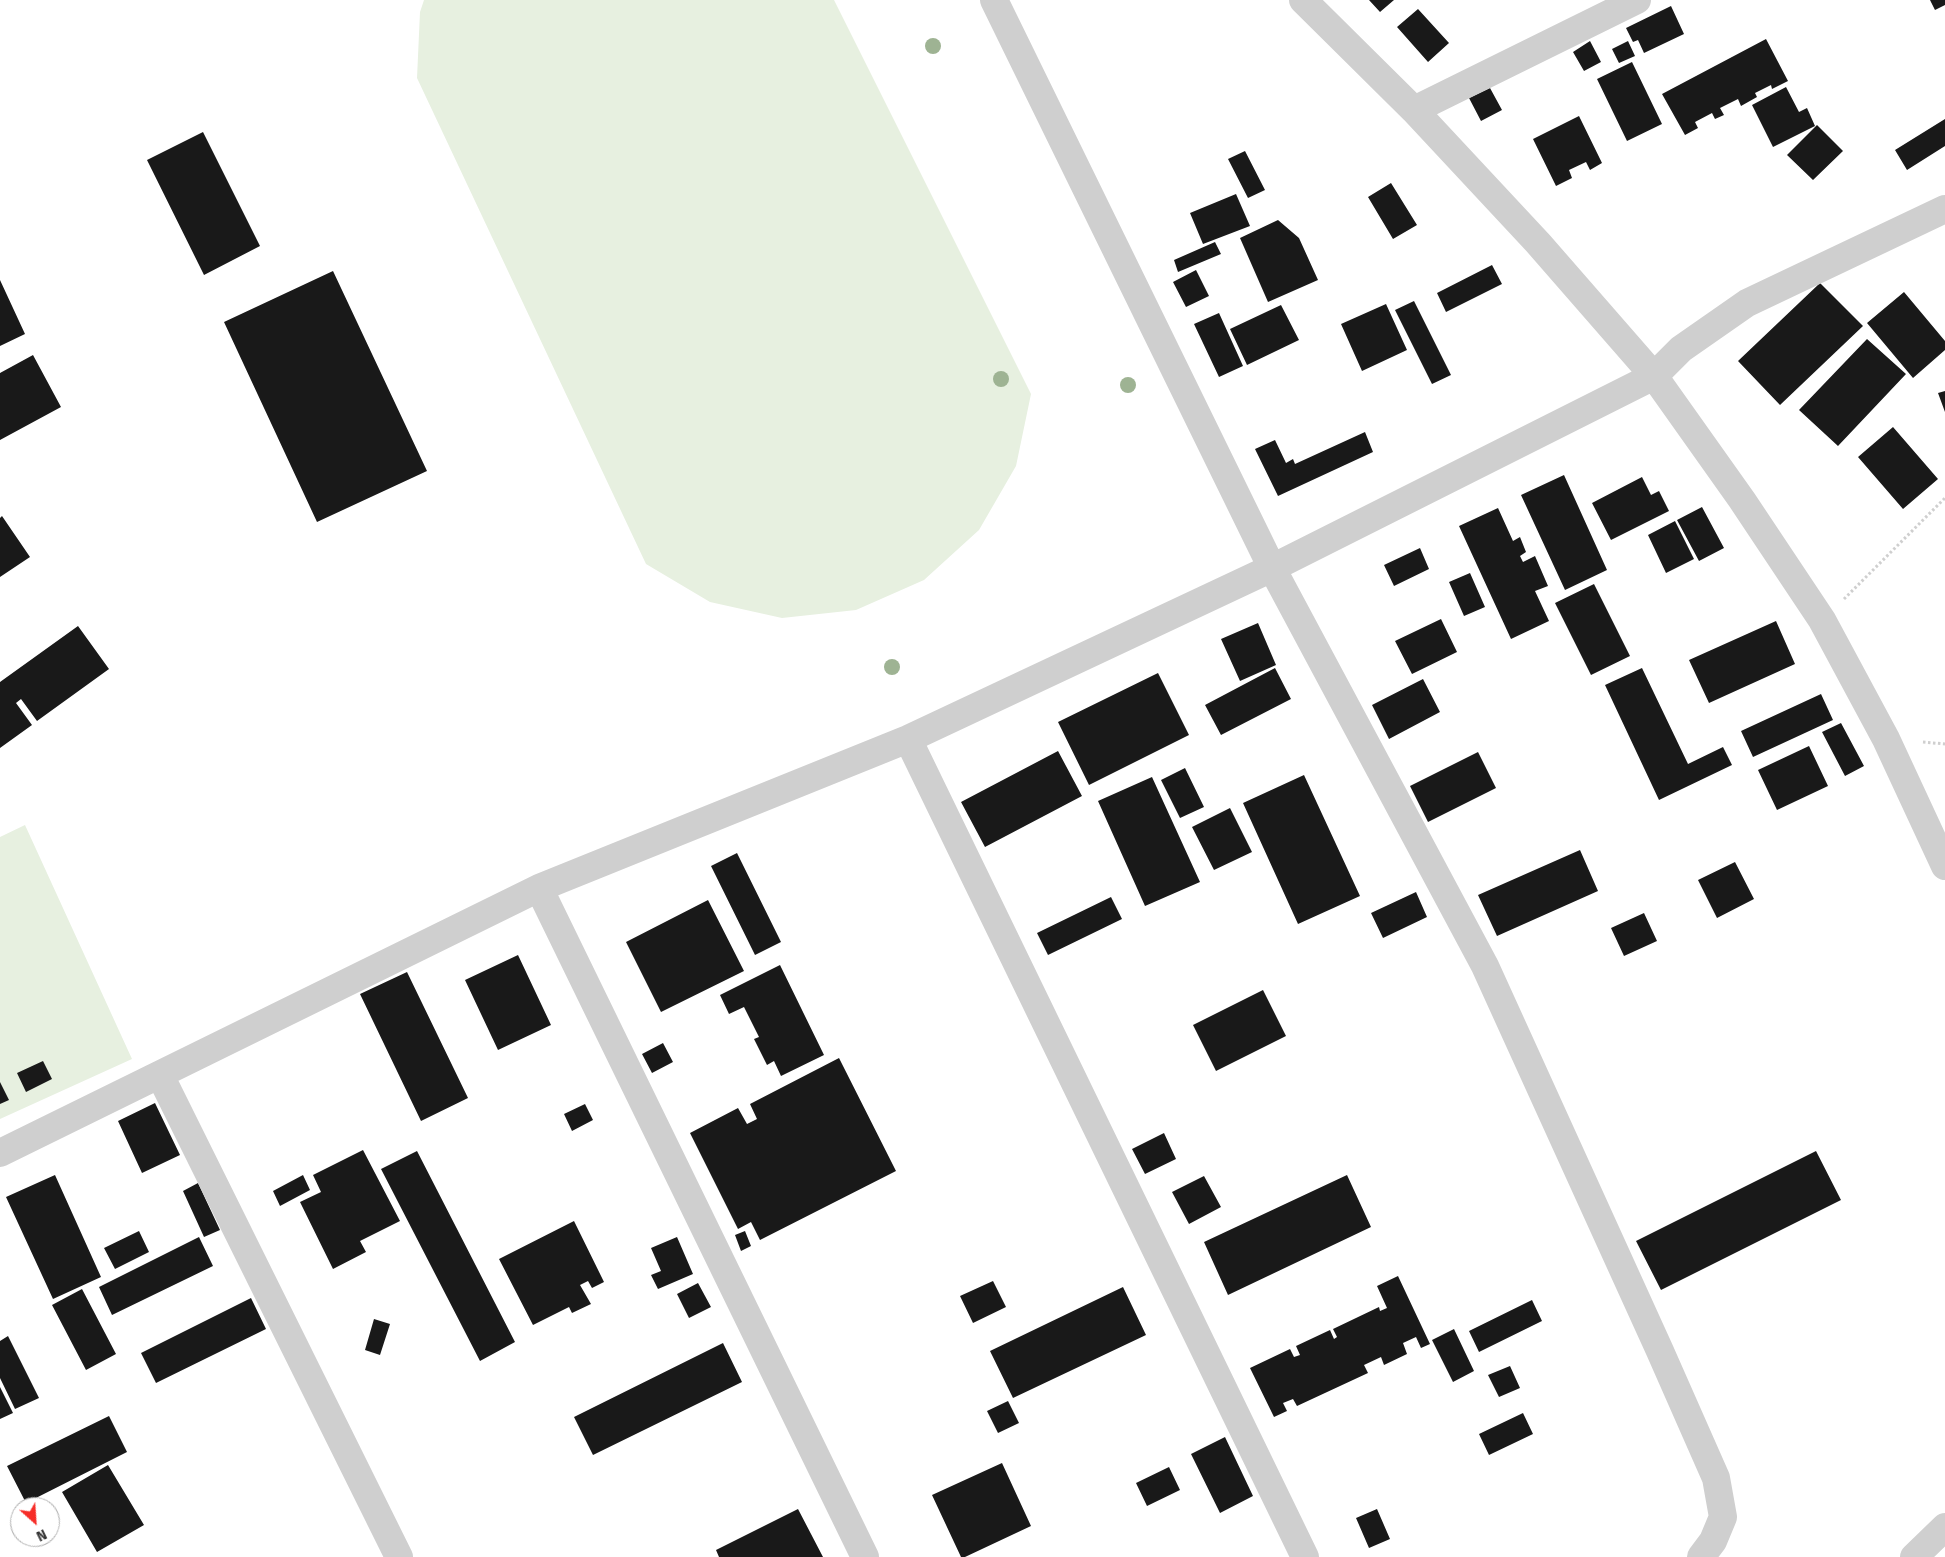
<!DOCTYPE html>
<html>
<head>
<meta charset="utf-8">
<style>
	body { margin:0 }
	#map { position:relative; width:1945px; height:1557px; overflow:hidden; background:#fff; font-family:"Fira Sans",sans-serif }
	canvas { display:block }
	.north { position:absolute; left:10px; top:1497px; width:50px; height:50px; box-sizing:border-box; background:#fff; border:1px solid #adadad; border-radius:50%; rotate:154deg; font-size:14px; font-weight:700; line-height:20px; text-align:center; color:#323232 }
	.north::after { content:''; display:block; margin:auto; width:18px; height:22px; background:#f62d28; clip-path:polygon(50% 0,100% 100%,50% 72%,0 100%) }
</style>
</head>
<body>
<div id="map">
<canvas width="1945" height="1557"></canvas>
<div class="north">N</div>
</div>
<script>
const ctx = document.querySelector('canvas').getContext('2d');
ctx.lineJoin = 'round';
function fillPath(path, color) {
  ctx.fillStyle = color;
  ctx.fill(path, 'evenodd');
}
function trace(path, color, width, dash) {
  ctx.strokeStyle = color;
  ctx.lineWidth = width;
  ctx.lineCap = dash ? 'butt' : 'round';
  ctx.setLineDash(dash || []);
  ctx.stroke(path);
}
const green = new Path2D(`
	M424 0H834L1031 394 1016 466 979 530 924 580 856 610 782 618 710 602 646 564 417 78 420 12Z
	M25 825 132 1059 0 1119V837Z`);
const building = new Path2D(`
	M1369 0H1394L1380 12Z
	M1930 0H1945V5L1935 10Z
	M1671 6 1684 34 1644 53 1638 40 1633 42 1626 28Z
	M1418 9 1449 43 1428 62 1397 27Z
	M1766 39 1788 81 1772 89 1771 85 1755 93 1757 97 1741 106 1738 99 1720 108 1724 115 1715 119 1712 113 1695 122 1698 128 1685 135 1662 94Z
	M1590 41 1601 62 1584 71 1573 52Z
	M1628 41 1635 56 1619 63 1612 49Z
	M1632 62 1662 124 1627 141 1597 79Z
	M1786 87 1799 112 1807 108 1815 126 1773 147 1752 105Z
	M1490 88 1502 110 1481 121 1469 98Z
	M1579 116 1602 163 1590 170 1586 162 1569 170 1572 178 1556 186 1533 139Z
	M1945 119V146L1907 170 1895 150Z
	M1817 125 1843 151 1813 180 1787 155Z
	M203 132 260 246 204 275 147 160Z
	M1245 151 1265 190 1248 198 1228 159Z
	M1391 183 1417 225 1393 239 1368 197Z
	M1236 194 1250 226 1203 244 1190 213Z
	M1278 220 1299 238 1318 280 1268 302 1240 238Z
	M1215 242 1221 254 1178 272 1174 260Z
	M1492 265 1502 284 1446 312 1437 293Z
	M1196 270 1209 296 1186 307 1173 282Z
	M333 271 427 471 317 522 224 322Z
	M0 280 25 334 0 346Z
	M1820 283 1863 326 1780 405 1738 361Z
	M1904 292 1945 341V350L1913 378 1867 323Z
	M1414 301 1451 375 1432 384 1395 310Z
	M1386 304 1407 350 1362 371 1341 324Z
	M1281 305 1299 340 1247 365 1230 329Z
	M1219 313 1243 366 1219 377 1194 324Z
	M1867 339 1906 374 1838 446 1799 410Z
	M33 355 61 407 0 440V373Z
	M1945 391V412L1938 393Z
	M1893 427 1938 479 1903 509 1858 457Z
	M1365 432 1373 452 1278 496 1255 449 1275 440 1286 463 1293 459 1295 464Z
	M1564 475 1607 570 1565 590 1521 495Z
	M1642 477 1651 495 1659 491 1669 511 1611 540 1592 503Z
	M1702 507 1724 548 1699 561 1677 520Z
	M1498 508 1513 541 1520 537 1526 552 1520 556 1523 562 1535 556 1548 586 1535 591 1549 621 1511 639 1459 526Z
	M2 516 30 557 0 577V518Z
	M1675 521 1694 559 1666 573 1648 535Z
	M1420 548 1429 569 1394 586 1384 565Z
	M1470 573 1485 607 1464 616 1449 582Z
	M1594 584 1630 656 1591 675 1555 603Z
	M1441 619 1457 652 1412 674 1395 641Z
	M1776 621 1795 664 1709 703 1689 660Z
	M1258 623 1276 665 1240 681 1221 639Z
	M78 626 109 669 37 721 21 699 16 703 32 725 0 748V682Z
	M1275 668 1291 699 1221 735 1205 705Z
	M1642 668 1688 764 1723 747 1732 765 1659 800 1605 685Z
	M1158 673 1189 735 1089 785 1058 722Z
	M1423 679 1440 712 1389 739 1372 705Z
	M1821 694 1833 720 1753 757 1741 731Z
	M1841 723 1864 766 1845 776 1822 732Z
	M1809 746 1828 786 1777 810 1758 770Z
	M1058 751 1082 796 985 847 961 802Z
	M1478 752 1496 788 1428 822 1410 786Z
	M1185 768 1204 807 1180 818 1161 780Z
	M1304 775 1360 896 1298 924 1243 803Z
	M1152 777 1200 882 1145 906 1098 801Z
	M1230 808 1252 852 1214 870 1192 827Z
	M1580 850 1598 891 1497 936 1478 895Z
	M737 853 781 942 755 955 711 866Z
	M1735 862 1754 899 1717 918 1698 880Z
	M1416 892 1427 917 1383 938 1371 913Z
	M1111 897 1122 919 1048 955 1037 933Z
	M708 900 744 971 661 1012 626 942Z
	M1644 913 1657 941 1624 956 1611 928Z
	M518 955 551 1025 498 1050 465 980Z
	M780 965 824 1055 781 1076 774 1061 767 1065 754 1039 759 1037 744 1007 729 1014 720 995Z
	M407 972 468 1098 421 1121 360 994Z
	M1263 990 1286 1036 1216 1071 1193 1025Z
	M663 1043 673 1062 652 1073 642 1054Z
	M839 1058 896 1171 760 1240 751 1222 738 1229 690 1133 738 1108 747 1124 757 1119 750 1104Z
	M43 1061 52 1079 26 1092 17 1073Z
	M0 1082 9 1100 0 1104Z
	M155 1103 180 1155 142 1173 118 1121Z
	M585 1104 593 1120 572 1131 564 1114Z
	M1164 1133 1176 1159 1145 1174 1132 1149Z
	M363 1150 400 1221 360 1241 366 1252 333 1269 300 1202 321 1192 313 1175Z
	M417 1151 515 1342 480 1361 381 1169Z
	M1816 1151 1841 1200 1661 1290 1636 1241Z
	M55 1175 101 1277 53 1299 6 1197Z
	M303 1175 310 1190 280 1206 273 1191Z
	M1347 1175 1371 1227 1228 1295 1204 1242Z
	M1204 1176 1221 1207 1189 1224 1172 1192Z
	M198 1183 220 1230 204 1237 183 1191Z
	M574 1221 604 1282 592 1288 588 1281 580 1285 591 1304 572 1313 569 1307 533 1325 499 1259Z
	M139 1231 149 1252 115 1269 104 1248Z
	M745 1231 751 1246 741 1251 735 1235Z
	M199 1237 213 1266 112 1315 99 1287Z
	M677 1237 693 1274 658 1289 651 1275 661 1271 651 1248Z
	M1398 1276 1430 1344 1421 1348 1416 1337 1403 1343 1407 1354 1384 1365 1381 1357 1364 1365 1368 1373 1297 1406 1293 1399 1283 1403 1287 1411 1274 1417 1250 1368 1290 1349 1294 1357 1300 1355 1296 1346 1330 1330 1334 1339 1337 1337 1333 1329 1379 1307 1380 1311 1387 1308 1377 1286Z
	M993 1281 1006 1307 973 1323 960 1296Z
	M698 1283 711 1307 689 1318 677 1294Z
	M1123 1287 1146 1335 1013 1398 990 1351Z
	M82 1289 116 1354 86 1370 52 1305Z
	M251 1298 266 1329 156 1383 141 1353Z
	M1532 1300 1542 1321 1479 1352 1469 1331Z
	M374 1319 390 1324 380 1355 365 1350Z
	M1454 1329 1474 1371 1453 1382 1432 1340Z
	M8 1336 39 1398 15 1409 0 1378V1341Z
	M723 1343 742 1382 593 1455 574 1417Z
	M1510 1366 1520 1388 1499 1397 1488 1375Z
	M0 1387 13 1413 0 1419Z
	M1008 1401 1019 1423 998 1433 987 1411Z
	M1523 1413 1533 1434 1489 1455 1479 1434Z
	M109 1416 127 1452 26 1503 7 1466Z
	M1225 1437 1253 1496 1220 1513 1191 1454Z
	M1002 1463 1031 1526 965 1557H961L932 1495Z
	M108 1465 144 1525 97 1552 62 1492Z
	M1169 1467 1180 1490 1147 1506 1136 1483Z
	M798 1509 823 1557H719L716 1550Z
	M1377 1509 1390 1539 1369 1548 1356 1518Z`);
const path = new Path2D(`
	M1844 599 1945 498
	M1923 742 1945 744`);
const street = new Path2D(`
	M994 0 1272 568 1485 966 1660 1351 1716 1478 1723 1517 1713 1541 1701 1557
	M1303 0 1414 110 1538 243 1654 376 1742 500 1822 620 1886 739 1945 866
	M1414 110 1637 0
	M908 739 1305 1557
	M539 888 865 1557
	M160 1075 399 1557
	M0 1153 539 888 908 739 1272 568 1654 376 1681 349 1747 303 1945 209
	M1914 1557 1945 1527`);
const trees = [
	[933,46],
	[1001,379],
	[1128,385],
	[892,667]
];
fillPath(green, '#e7f0e0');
fillPath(building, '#191919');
trace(path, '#cfcfcf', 3, [2.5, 2.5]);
trace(street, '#cfcfcf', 28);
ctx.fillStyle = '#9eb393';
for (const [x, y] of trees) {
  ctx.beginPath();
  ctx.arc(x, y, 8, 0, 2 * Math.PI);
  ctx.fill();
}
</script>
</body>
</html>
